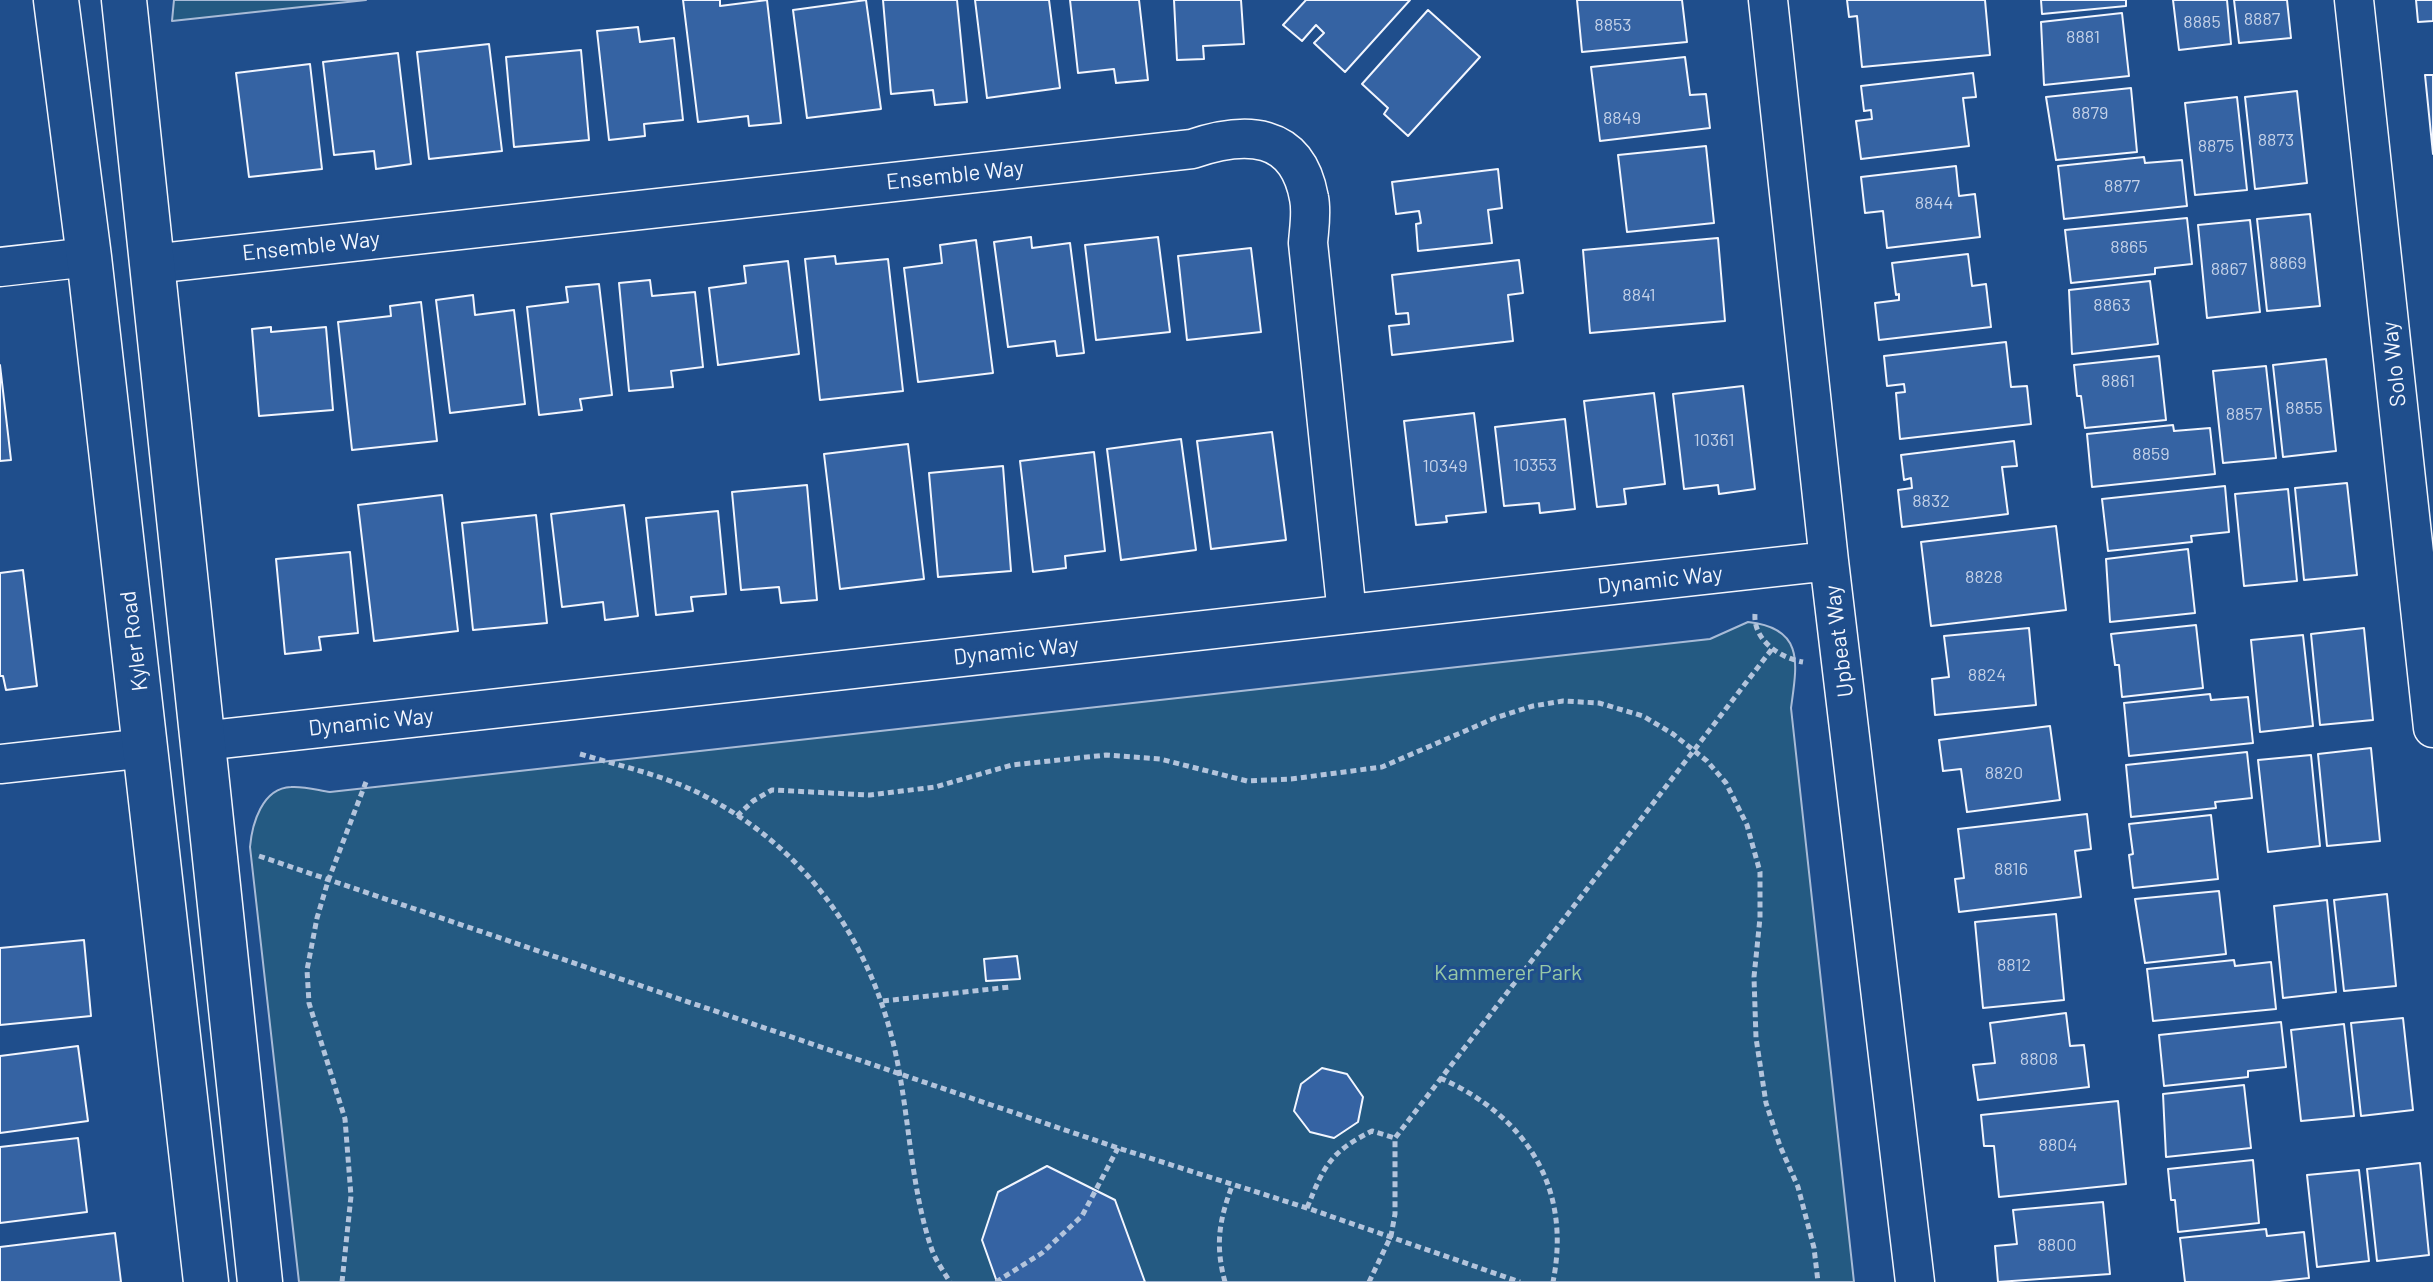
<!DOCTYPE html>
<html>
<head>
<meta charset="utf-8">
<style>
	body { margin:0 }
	canvas { display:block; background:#1f4e8c }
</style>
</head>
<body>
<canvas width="2433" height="1282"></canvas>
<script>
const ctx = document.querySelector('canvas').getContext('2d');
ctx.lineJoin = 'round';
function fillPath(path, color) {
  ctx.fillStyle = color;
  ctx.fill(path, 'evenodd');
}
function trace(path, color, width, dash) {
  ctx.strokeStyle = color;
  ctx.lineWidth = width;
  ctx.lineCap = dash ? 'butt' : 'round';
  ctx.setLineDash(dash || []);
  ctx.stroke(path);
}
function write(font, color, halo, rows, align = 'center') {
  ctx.font = font + ' Barlow,sans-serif';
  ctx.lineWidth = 6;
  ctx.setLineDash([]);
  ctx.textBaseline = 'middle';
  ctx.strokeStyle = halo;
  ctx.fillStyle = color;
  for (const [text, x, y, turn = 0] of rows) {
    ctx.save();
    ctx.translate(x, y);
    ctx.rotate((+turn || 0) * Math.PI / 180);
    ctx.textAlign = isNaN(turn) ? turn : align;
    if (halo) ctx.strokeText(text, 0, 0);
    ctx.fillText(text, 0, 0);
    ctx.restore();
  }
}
const green = new Path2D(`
	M174 0H366L172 21Z
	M1748 622C1805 628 1797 664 1791 708L1854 1282H299L250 847C252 824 262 788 291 787 304 786 317 790 330 792L1710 639Z`);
const building = new Path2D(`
	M683 0H720V6L767 0 781 123 749 126 748 116 698 122Z
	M866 0 881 109 807 118 793 10Z
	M883 0H957L967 102 935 105 933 90 891 94Z
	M975 0H1049L1060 88 987 98Z
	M1070 0H1139L1148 80 1116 83 1114 69 1078 73Z
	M1174 0H1241L1244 44 1203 46 1204 59 1177 60Z
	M1306 0H1410L1345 72 1314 43 1324 33 1316 25 1302 41 1283 25Z
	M1577 0H1682L1687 42 1582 52Z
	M1847 0H1985L1990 55 1862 67 1857 16 1849 17Z
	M2041 0H2126V6L2042 14Z
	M2173 0H2227L2231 44 2179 50Z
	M2234 0H2287L2291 38 2239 43Z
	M2416 0H2433V21L2418 22Z
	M1428 10 1480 57 1408 136 1384 114 1388 108 1362 84Z
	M2122 13 2129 76 2044 85 2041 22Z
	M638 27 640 42 674 38 683 120 644 124 645 136 609 140 597 31Z
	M489 44 502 151 429 159 417 52Z
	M581 50 589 140 514 147 506 57Z
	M398 53 411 164 376 169 374 151 334 155 323 62Z
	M1685 57 1690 95 1706 94 1710 128 1600 141 1591 67Z
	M310 64 322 169 249 177 236 73Z
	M1973 73 1976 97 1963 98 1969 146 1861 159 1856 121 1872 119 1871 110 1864 111 1861 86Z
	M2425 75H2433V154Z
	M2131 88 2137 152 2056 160 2046 97Z
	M2297 91 2307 183 2255 189 2245 97Z
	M2237 97 2247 190 2195 195 2185 103Z
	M1706 146 1714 223 1627 232 1618 155Z
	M2144 157 2145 163 2182 160 2187 206 2064 219 2058 166Z
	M1956 166 1959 196 1975 194 1980 237 1887 248 1883 211 1865 213 1861 177Z
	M1498 169 1502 208 1488 210 1492 243 1418 251 1416 224 1421 223 1419 211 1396 214 1392 182Z
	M2310 214 2320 306 2267 311 2257 219Z
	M2187 218 2192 264 2155 268V274L2071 283 2065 230Z
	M2250 220 2260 312 2207 318 2198 225Z
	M1031 237 1032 248 1070 243 1084 353 1057 356 1055 341 1008 347 994 242Z
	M1158 237 1170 332 1096 340 1085 245Z
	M1718 238 1725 321 1590 333 1583 250Z
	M976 240 993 373 918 382 904 268 942 263 940 245Z
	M1251 248 1261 332 1187 340 1178 256Z
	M1968 254 1972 286 1986 284 1991 327 1879 340 1875 303 1899 300V294L1896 295 1892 263Z
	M835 256 836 264 888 259 903 391 820 400 805 259Z
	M1519 260 1523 293 1508 295 1513 341 1392 355 1389 326 1409 324 1408 313 1396 314 1392 275Z
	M788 261 799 354 718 365 709 288 746 283 744 266Z
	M650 280 652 296 695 292 703 367 671 371 673 387 629 391 619 283Z
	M2150 281 2158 344 2072 354 2069 290Z
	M599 284 612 395 580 399 582 410 539 415 527 307 568 302 566 287Z
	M473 295 475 315 514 310 525 404 450 413 436 300Z
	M421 302 437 441 352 450 338 322 391 316 390 306Z
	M271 327V332L326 327 333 410 259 416 252 329Z
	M2006 342 2011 387 2027 386 2031 424 1900 439 1896 393 1905 392 1904 384 1887 386 1884 356Z
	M2159 356 2166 420 2085 428 2081 396H2077L2074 365Z
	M2326 359 2336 451 2283 457 2273 365Z
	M0 365 11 460 0 461Z
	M2266 366 2276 458 2223 463 2213 371Z
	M1743 386 1755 489 1719 494 1718 485 1684 489 1673 394Z
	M1654 393 1665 484 1624 489 1626 504 1597 507 1584 401Z
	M1474 413 1486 512 1446 516 1447 522 1416 525 1404 421Z
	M1565 419 1575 509 1540 513 1539 503 1504 506 1495 427Z
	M2173 425 2174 431 2210 428 2215 474 2092 487 2087 434Z
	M1272 432 1286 540 1211 549 1197 441Z
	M1181 439 1196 550 1121 560 1107 449Z
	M2014 441 2017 466 2002 467 2008 514 1902 527 1898 490 1912 488 1911 478 1904 480 1901 455Z
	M908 444 924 579 840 589 824 454Z
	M1094 452 1105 551 1065 556 1066 568 1033 572 1020 461Z
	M1003 466 1011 571 938 577 929 473Z
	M2347 483 2357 575 2304 580 2295 488Z
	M807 485 817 600 781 603 779 587 741 590 732 492Z
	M2225 486 2229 532 2191 536 2192 542 2108 551 2102 499Z
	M2288 489 2297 581 2244 586 2235 494Z
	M442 495 458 631 374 641 358 505Z
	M624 505 638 616 605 620 603 602 562 607 551 514Z
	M718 511 726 594 691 597 693 611 656 615 646 518Z
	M536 515 547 623 473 630 462 523Z
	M2056 526 2066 610 1931 626 1921 542Z
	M2188 549 2195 613 2110 622 2106 559Z
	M350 552 358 633 319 637 321 650 285 654 276 559Z
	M23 570 37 686 6 690 3 676H0V573Z
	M2196 625 2203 688 2122 697 2119 665H2115L2111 634Z
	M2029 628 2036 705 1935 715 1932 679 1949 677 1944 636Z
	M2364 628 2373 720 2320 725 2311 634Z
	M2303 635 2313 726 2260 732 2251 640Z
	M2210 694 2211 700 2248 697 2253 743 2129 756 2124 703Z
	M2050 726 2060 800 1967 812 1961 769 1943 771 1939 740Z
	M2371 748 2380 841 2327 846 2318 754Z
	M2247 752 2252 798 2215 802 2216 808 2131 817 2126 765Z
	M2311 755 2320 846 2268 852 2258 760Z
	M2087 814 2091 849 2075 851 2081 897 1959 912 1955 879 1964 878 1958 829Z
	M2211 815 2218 879 2133 888 2129 855 2133 854 2129 824Z
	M2219 891 2226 954 2145 963 2135 899Z
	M2387 894 2396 986 2344 991 2334 900Z
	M2327 900 2336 992 2283 998 2274 906Z
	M2056 914 2064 1000 1983 1008 1975 922Z
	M84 940 91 1016 0 1025V948Z
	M1017 956 1020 979 986 981 984 959Z
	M2234 960 2235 966 2271 962 2276 1009 2153 1021 2147 969Z
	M2066 1013 2070 1046 2084 1045 2089 1087 1978 1100 1973 1065 1995 1063 1990 1023Z
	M2403 1018 2413 1110 2361 1116 2351 1023Z
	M2281 1022 2286 1067 2248 1071V1077L2164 1086 2159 1035Z
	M2344 1024 2354 1116 2301 1121 2291 1030Z
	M78 1046 88 1121 0 1133V1056Z
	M1322 1068 1347 1074 1363 1097 1358 1122 1334 1138 1310 1132 1294 1111 1301 1084Z
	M2244 1085 2251 1148 2166 1157 2163 1094Z
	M2118 1101 2126 1184 1999 1197 1994 1146H1984L1981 1115Z
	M78 1138 87 1212 0 1223V1147Z
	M2253 1160 2259 1223 2178 1232 2175 1200H2171L2168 1169Z
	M2420 1163 2429 1255 2377 1261 2367 1169Z
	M1047 1166 1115 1200 1145 1282H997L982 1240 998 1192Z
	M2359 1170 2369 1261 2317 1267 2307 1175Z
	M2103 1202 2110 1274 1998 1282 1995 1246 2017 1244 2013 1210Z
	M2266 1229 2267 1236 2304 1232 2309 1278 2270 1282H2185L2180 1238Z
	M115 1233 121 1282H0V1247Z`);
const path = new Path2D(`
	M1755 614C1753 640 1780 658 1803 662
	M580 754C624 767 672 777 712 800 819 859 880 958 900 1076 910 1133 913 1195 932 1250 936 1261 944 1272 950 1282
	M737 816 753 801 772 790 870 795 935 787 1012 765 1106 755 1160 759 1247 781 1291 779 1382 767 1495 718 1533 706 1563 701 1599 703 1643 716 1673 734 1707 761 1726 783 1747 825 1760 872V918L1754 977 1756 1038 1766 1103 1780 1146 1798 1187 1814 1248 1818 1282
	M259 856 1118 1148 1307 1208 1520 1282
	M883 1001 1010 987
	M1440 1078C1526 1116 1572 1187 1553 1282
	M1307 1208C1324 1166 1330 1152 1372 1131L1395 1138
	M342 1282 351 1196 345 1119 309 1003 307 970 317 918 328 881 366 782
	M996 1282 1042 1253 1082 1216 1118 1148
	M1225 1282C1215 1245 1219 1221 1232 1186
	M1369 1282 1391 1236 1395 1214V1138L1772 649`);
const street = new Path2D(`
	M1768 0 1829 561 1915 1282
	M2354 0 2433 728
	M152 264 1192 149C1245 131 1297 131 1309 198 1312 212 1309 229 1308 243L1347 614
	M0 267 89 257
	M202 741 1829 561
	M0 764 146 748`);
const secondary = new Path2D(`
	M56 0 89 257 206 1282
	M124 0 260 1282`);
const numberNames = [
	["8887",2262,19],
	["8885",2202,22],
	["8853",1613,25],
	["8881",2083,37],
	["8879",2090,113],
	["8849",1622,118],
	["8873",2276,140],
	["8875",2216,146],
	["8877",2122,186],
	["8844",1934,203],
	["8865",2129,247],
	["8869",2288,263],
	["8867",2229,269],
	["8841",1639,295],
	["8863",2112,305],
	["8861",2118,381],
	["8855",2304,408],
	["8857",2244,414],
	["10361",1714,440],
	["8859",2151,454],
	["10353",1535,465],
	["10349",1445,466],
	["8832",1931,501],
	["8828",1984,577],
	["8824",1987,675],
	["8820",2004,773],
	["8816",2011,869],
	["8812",2014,965],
	["8808",2039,1059],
	["8804",2058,1145],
	["8800",2057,1245]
];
const streetNames = [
	["Ensemble Way",955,175,-6],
	["Ensemble Way",311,246,-6],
	["Solo Way",2394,364,-96],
	["Dynamic Way",1660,580,-6],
	["Kyler Road",134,641,-97],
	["Upbeat Way",1839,641,-97],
	["Dynamic Way",1016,651,-6],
	["Dynamic Way",371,722,-6]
];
const parkNames = [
	["Kammerer Park",1508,973]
];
fillPath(green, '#245a82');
trace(green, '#a8bbd7', 2);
fillPath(building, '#3563a3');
trace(building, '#f2f6ff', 2);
trace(street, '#f2f6ff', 41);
trace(secondary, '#f2f6ff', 47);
trace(path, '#b3c4dc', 5, [6, 4]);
trace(street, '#1f4e8c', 38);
trace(secondary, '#1f4e8c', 44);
write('18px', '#c3d1e8', null, numberNames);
write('22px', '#f2f6ff', '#1f4e8c', streetNames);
write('22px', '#97c8a6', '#1f4e8c', parkNames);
</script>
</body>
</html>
